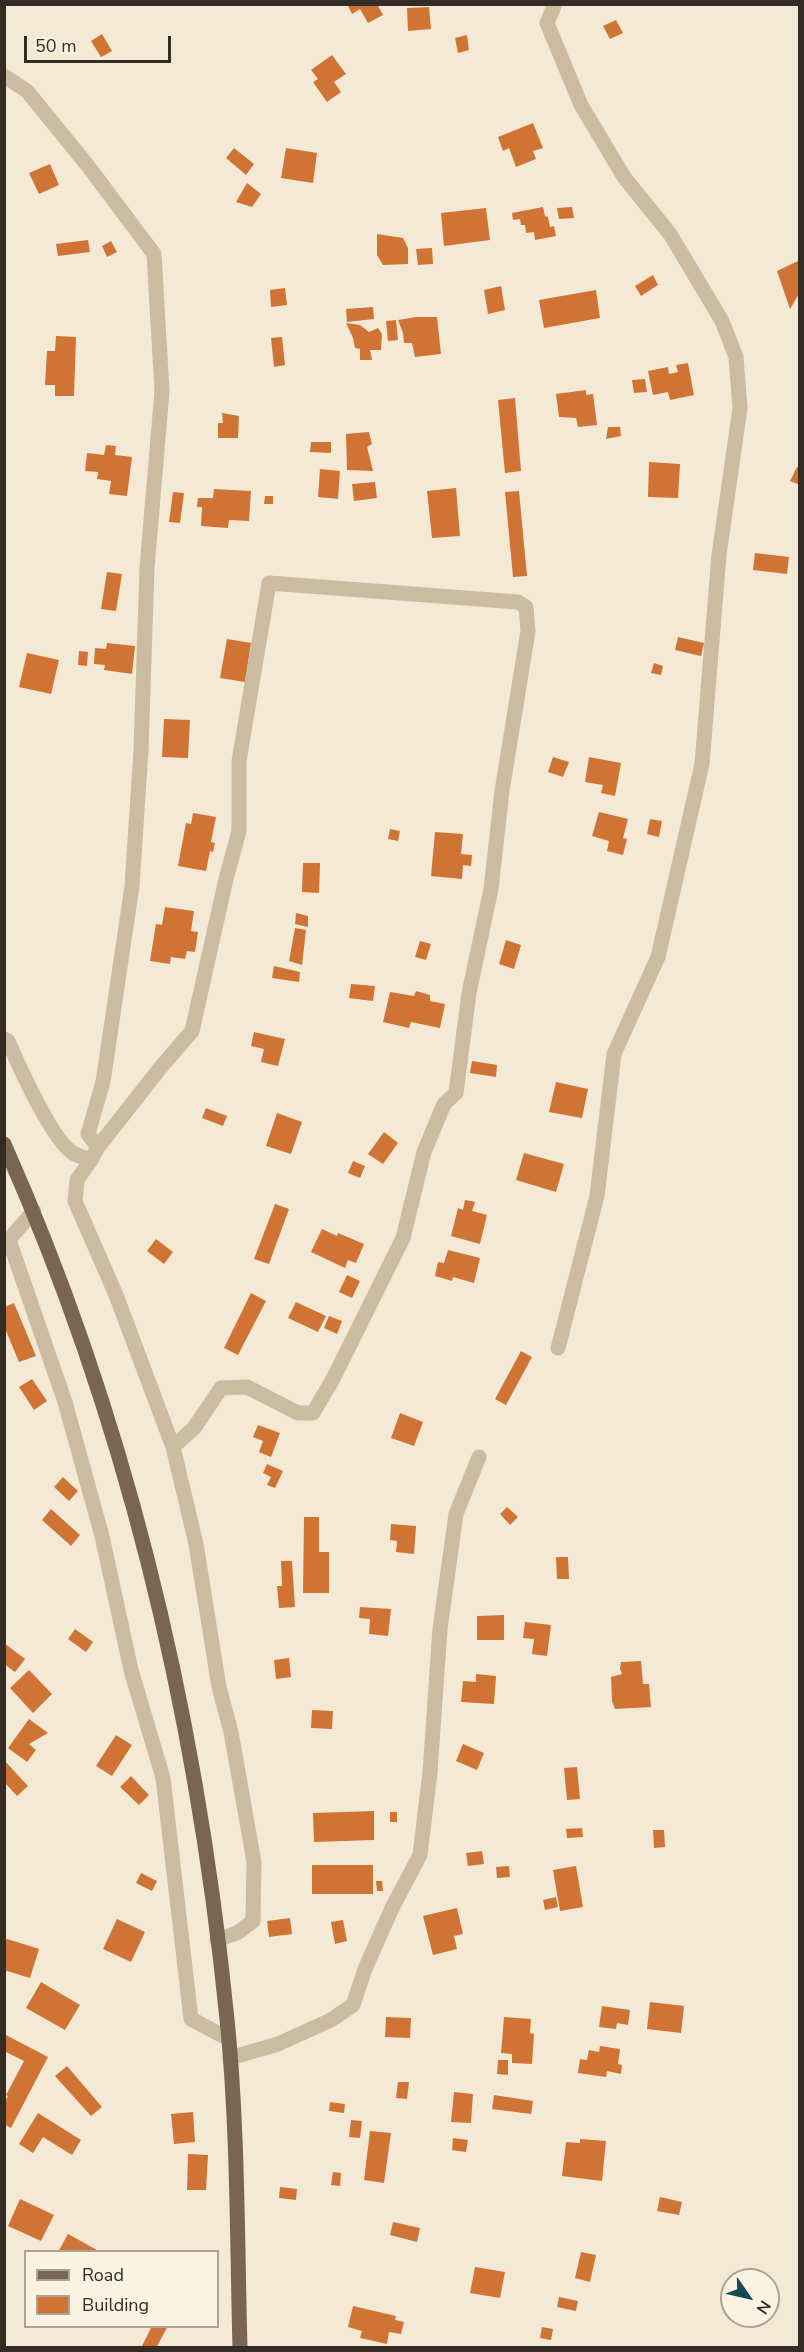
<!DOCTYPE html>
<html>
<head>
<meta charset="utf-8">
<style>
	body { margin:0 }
	#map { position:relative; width:804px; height:2352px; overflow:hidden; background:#f3e9d5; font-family:"Nunito Sans",sans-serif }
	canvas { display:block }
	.frame { position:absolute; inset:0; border:6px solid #342c24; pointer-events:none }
	.legend { position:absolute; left:24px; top:2250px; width:195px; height:78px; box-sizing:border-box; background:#faf3e1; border:2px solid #aba395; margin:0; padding:8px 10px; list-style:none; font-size:18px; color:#342c24 }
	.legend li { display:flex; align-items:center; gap:12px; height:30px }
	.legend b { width:30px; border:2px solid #aba395 }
	.north { position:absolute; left:720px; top:2268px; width:60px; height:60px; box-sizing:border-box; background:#faf3e1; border:2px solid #aba395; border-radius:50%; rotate:124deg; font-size:16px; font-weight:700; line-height:24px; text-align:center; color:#342c24 }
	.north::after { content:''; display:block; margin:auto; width:21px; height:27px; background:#174959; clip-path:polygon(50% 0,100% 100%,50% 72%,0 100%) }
	.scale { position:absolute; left:24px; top:36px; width:147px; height:27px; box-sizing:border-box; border:3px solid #342c24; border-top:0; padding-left:8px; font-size:18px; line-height:21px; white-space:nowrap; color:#342c24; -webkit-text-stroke:4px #faf3e1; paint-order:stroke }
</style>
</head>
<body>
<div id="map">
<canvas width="804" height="2352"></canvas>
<div class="frame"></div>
<ul class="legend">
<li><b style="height:8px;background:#786653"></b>Road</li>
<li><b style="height:16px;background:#d07435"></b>Building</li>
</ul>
<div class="north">N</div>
<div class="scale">50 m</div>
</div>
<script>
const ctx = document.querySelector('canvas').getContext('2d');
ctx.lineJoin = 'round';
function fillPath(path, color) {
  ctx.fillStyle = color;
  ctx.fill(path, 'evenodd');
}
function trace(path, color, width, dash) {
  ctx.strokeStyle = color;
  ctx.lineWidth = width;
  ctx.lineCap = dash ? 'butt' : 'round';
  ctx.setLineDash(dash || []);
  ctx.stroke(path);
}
const building = new Path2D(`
	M347 4H377L383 15 368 23 360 9 352 14Z
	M429 7 431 29 408 31 407 8Z
	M616 20 623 33 610 39 603 26Z
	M102 34 112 51 101 57 91 41Z
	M467 35 469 50 458 53 455 38Z
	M332 55 346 74 334 82 341 92 327 102 313 82 318 79 311 70Z
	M533 123 543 148 533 151 536 159 516 167 509 148 503 151 498 137Z
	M234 148 254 164 246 175 226 158Z
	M286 148 317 153 313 183 281 178Z
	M50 164 59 185 39 194 29 173Z
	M247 183 261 194 252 207 236 202Z
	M543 207 545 216 548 217 550 227 554 226 556 236 535 240 534 232 526 233 525 225H521L520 219 513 220 512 213Z
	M572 207 574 218 559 219 557 208Z
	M486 208 490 240 444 246 441 213Z
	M377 234 403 238 408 248V264L383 265 377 255Z
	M88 240 90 252 58 256 56 244Z
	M111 241 117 252 107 257 102 246Z
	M432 248 433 264 418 265 416 249Z
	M800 260V292L790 309 777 271Z
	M653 275 658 285 641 296 635 286Z
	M501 286 505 310 488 314 484 290Z
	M285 288 287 305 271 307 270 290Z
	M596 290 600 318 544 328 539 300Z
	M373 307 374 319 347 322 346 309Z
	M416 317H437L441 354 415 357 412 343H404L403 333 398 320Z
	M396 320 398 340 388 341 386 321Z
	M346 323 360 325 369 332 378 328 382 334 381 350H370L372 360H360V349L355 348 353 338Z
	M56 336 76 337 74 396H55V385H45L47 351H55Z
	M282 337 285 365 274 367 271 338Z
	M688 363 694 395 670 400 668 392 653 395 648 371 668 367 669 374 678 372 676 365Z
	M645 379 647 392 634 393 632 380Z
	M586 390V395L593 394 597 425 578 427 576 418 559 417 556 394Z
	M515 398 521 471 505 473 498 400Z
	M222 413 239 416 238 438H218V423H223Z
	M608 427H620L621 436 606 439Z
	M369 432 372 444 367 447 373 471 347 470 346 434Z
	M311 442H331V453L310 452Z
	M106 445 116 446 115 455 132 457 127 496 109 494 111 481 97 479 98 472 85 471 87 453 104 455Z
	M649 462 680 464 678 498 648 497Z
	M797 467 800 468V485L790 481Z
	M320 469 340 471 338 499 318 497Z
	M375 482 377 498 354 501 352 484Z
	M456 488 460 536 432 538 427 491Z
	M214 489 251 491 249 521 229 520 228 528 201 526 202 507H197L198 498H213Z
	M519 491 527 576 513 577 505 492Z
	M173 492 184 493 180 523 169 522Z
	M265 496H273V504H264Z
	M755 553 789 557 787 574 753 570Z
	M107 572 122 574 116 611 101 609Z
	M678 637 704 643 701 656 675 650Z
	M227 639 251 643 245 682 220 678Z
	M107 643 135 646 132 674 104 670 105 665 94 664 95 648 106 649Z
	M79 651 88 652 87 666 78 665Z
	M27 653 59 660 51 694 19 687Z
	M654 663 663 666 661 675 651 673Z
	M164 719 190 720 188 758 162 757Z
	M553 757 569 762 563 777 548 772Z
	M589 757 621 763 615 796 601 793 603 785 585 782Z
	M599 812 628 819 623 838 627 839 623 855 607 851 609 841 592 836Z
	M193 813 216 817 211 842 215 843 213 852 210 851 206 871 178 866 186 823 191 824Z
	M650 819 662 821 659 837 647 834Z
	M390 829 400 831 398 841 388 839Z
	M435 832 463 834 461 854 472 855 471 866 463 865 462 879 431 876Z
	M303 863H320L319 893 302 892Z
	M165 907 194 911 191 931 198 932 195 952 187 951 185 959 171 957 170 964 150 961 156 924 162 925Z
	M296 913 308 916V927L295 924Z
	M295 928 306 930 302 965 289 961Z
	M506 940 521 945 514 969 499 964Z
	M420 941 431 944 426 960 415 957Z
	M274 966 300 972 299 982 272 978Z
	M351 984 375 986 373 1001 349 998Z
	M416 991 430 995V1001L445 1004 440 1028 411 1022 409 1028 383 1022 390 992 414 996Z
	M254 1032 285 1039 278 1066 261 1062 264 1049 251 1046Z
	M472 1061 497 1065 496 1077 470 1073Z
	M556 1082 588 1089 582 1118 549 1112Z
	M206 1108 227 1116 223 1126 202 1118Z
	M277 1113 302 1122 291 1154 266 1146Z
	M384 1132 398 1143 383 1164 368 1154Z
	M524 1153 564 1164 556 1192 516 1180Z
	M353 1161 365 1166 360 1178 348 1173Z
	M465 1200 475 1202 472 1211 487 1215 480 1244 451 1236 458 1208 463 1210Z
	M275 1204 289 1209 269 1264 254 1259Z
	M322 1229 337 1236 338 1233 364 1244 356 1263 348 1260 345 1268 311 1252Z
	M156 1239 173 1252 164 1264 147 1251Z
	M448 1250 480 1258 474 1283 453 1277 452 1281 435 1276 438 1262 444 1263Z
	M347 1275 360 1281 352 1298 339 1292Z
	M251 1293 266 1301 238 1355 224 1348Z
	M296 1302 326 1316 318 1332 288 1318Z
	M14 1303 36 1356 19 1362 4 1326V1307Z
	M329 1316 342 1321 337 1334 324 1328Z
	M521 1351 532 1357 506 1405 495 1399Z
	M32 1379 47 1401 34 1410 19 1387Z
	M400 1413 423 1422 414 1446 391 1438Z
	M258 1425 280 1433 271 1457 259 1452 263 1441 253 1437Z
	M267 1464 283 1471 275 1488 267 1485 271 1477 263 1473Z
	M63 1477 78 1491 69 1501 54 1487Z
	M507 1507 518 1517 510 1525 500 1514Z
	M51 1509 80 1535 71 1546 42 1520Z
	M304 1517H319V1552H329V1593H303Z
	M391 1524 416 1526 414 1554 396 1552 397 1541 390 1540Z
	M556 1557H568L569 1579H557Z
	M281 1561H292L295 1607 279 1608 277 1586H282Z
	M360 1607 391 1609 388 1636 369 1634 370 1619 359 1618Z
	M504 1615V1640H477V1616Z
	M525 1622 551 1625 547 1656 532 1654 534 1639 523 1638Z
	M75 1629 93 1642 86 1652 68 1639Z
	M4 1643 25 1659 15 1672 4 1664Z
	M289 1658 291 1677 276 1679 274 1660Z
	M641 1661 643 1684H649L651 1707 615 1709 612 1701 611 1677 622 1674 620 1669 621 1662Z
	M29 1670 52 1694 33 1713 10 1688Z
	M476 1674 496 1676 494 1704 461 1702 463 1681 476 1682Z
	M312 1710 333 1711 332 1729 311 1728Z
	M29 1719 48 1733 29 1744 36 1750 27 1762 8 1748Z
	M116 1735 132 1745 112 1776 96 1766Z
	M463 1744 484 1753 477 1770 456 1761Z
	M4 1760 28 1786 17 1796 4 1782Z
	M577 1767 580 1799 567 1800 564 1768Z
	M131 1776 149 1795 139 1805 120 1787Z
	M374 1811V1840L314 1842 313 1813Z
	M390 1812H397V1822H390Z
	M582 1828 583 1837 567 1838 566 1829Z
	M653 1830H664L665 1847 654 1848Z
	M482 1851 484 1864 468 1866 466 1853Z
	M312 1865H373V1894H312Z
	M509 1866 510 1877 497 1878 496 1867Z
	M576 1866 583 1907 560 1911 553 1870Z
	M141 1873 157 1881 152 1891 136 1883Z
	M376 1881H382L383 1891H377Z
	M556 1897 558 1907 545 1910 543 1900Z
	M457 1908 463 1934 454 1936 457 1949 433 1955 423 1916Z
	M290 1918 292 1934 269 1937 267 1921Z
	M117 1919 145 1932 131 1962 103 1949Z
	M343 1920 347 1941 335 1944 331 1922Z
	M4 1938 39 1949 30 1978 4 1970Z
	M41 1982 80 2005 65 2030 26 2008Z
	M650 2002 684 2006 681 2033 647 2029Z
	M602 2006 630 2010 628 2025 617 2023 616 2029 599 2027Z
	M386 2017 411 2018 410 2038 385 2037Z
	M504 2017 531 2019 530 2033 534 2034 532 2064 512 2063V2054L501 2053Z
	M4 2034 48 2057 11 2128 4 2124V2103L8 2096 6 2095 24 2061 4 2051Z
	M600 2046 620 2049 618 2064 622 2065 621 2074 607 2071 606 2077 578 2073 580 2059 587 2060 589 2050 599 2052Z
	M498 2060H508V2075L497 2074Z
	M67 2066 102 2107 91 2116 55 2076Z
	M398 2082H409L407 2099 396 2098Z
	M454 2092 473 2094 471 2123 451 2122Z
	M494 2095 533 2101 531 2114 492 2109Z
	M330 2102 345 2104 344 2113 329 2111Z
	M193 2112 195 2142 174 2144 171 2114Z
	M38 2113 81 2140 72 2155 43 2137 33 2153 19 2144Z
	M351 2120 362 2121 360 2138 349 2137Z
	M370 2131 391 2133 384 2183 364 2180Z
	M453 2138 468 2140 466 2152 452 2150Z
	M580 2139 606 2141 602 2181 562 2176 566 2142 580 2143Z
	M188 2154 208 2155 206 2190H187Z
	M333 2172 341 2173 340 2186 331 2185Z
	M280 2187 297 2189 296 2200 279 2198Z
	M660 2197 682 2202 679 2215 657 2211Z
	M20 2199 54 2215 41 2241 8 2226Z
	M393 2222 420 2228 417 2242 390 2235Z
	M68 2234 97 2250 96 2252H58Z
	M581 2252 596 2255 590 2282 575 2278Z
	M475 2267 505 2272 500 2298 470 2293Z
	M559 2297 578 2301 576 2311 557 2307Z
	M353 2306 396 2316 395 2320 404 2322 401 2334 389 2332 387 2344 360 2338 362 2331 348 2327Z
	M152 2326H168L156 2348H141Z
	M542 2327 553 2329 551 2340 540 2338Z`);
const street = new Path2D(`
	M555 4 547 23 581 105 624 177 670 234 722 321 736 357 740 408 719 555 702 764 658 957 614 1054 597 1196 558 1348
	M4 76 27 91 88 166 154 254 162 391 147 568 141 750 132 886 103 1082 88 1134 98 1147
	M4 1039 8 1041C19 1066 52 1140 73 1153 78 1156 85 1158 91 1160L98 1147 161 1067 192 1031 226 879 239 831V761L269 583 518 602 526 607 528 631 502 791 491 889 469 993 456 1093 444 1104 424 1152 403 1238 333 1379 313 1413H298L247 1387 221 1388 194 1428 173 1447
	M91 1160 77 1180 75 1201 116 1295 173 1447 196 1544 219 1687 231 1732 254 1862 253 1921 237 1933 217 1940
	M9 1240 65 1402 102 1536 131 1670 163 1778 191 2019 229 2039
	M4 1245 34 1211
	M230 2058 278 2044 331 2020 353 2005 365 1969 392 1908 420 1855 430 1772 440 1629 456 1514 479 1457`);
const primary = new Path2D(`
	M4 1144C127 1420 197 1719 227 2019 238 2128 237 2238 240 2348`);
fillPath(building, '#d07435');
trace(street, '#cbbba0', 15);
trace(primary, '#786653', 15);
</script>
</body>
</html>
